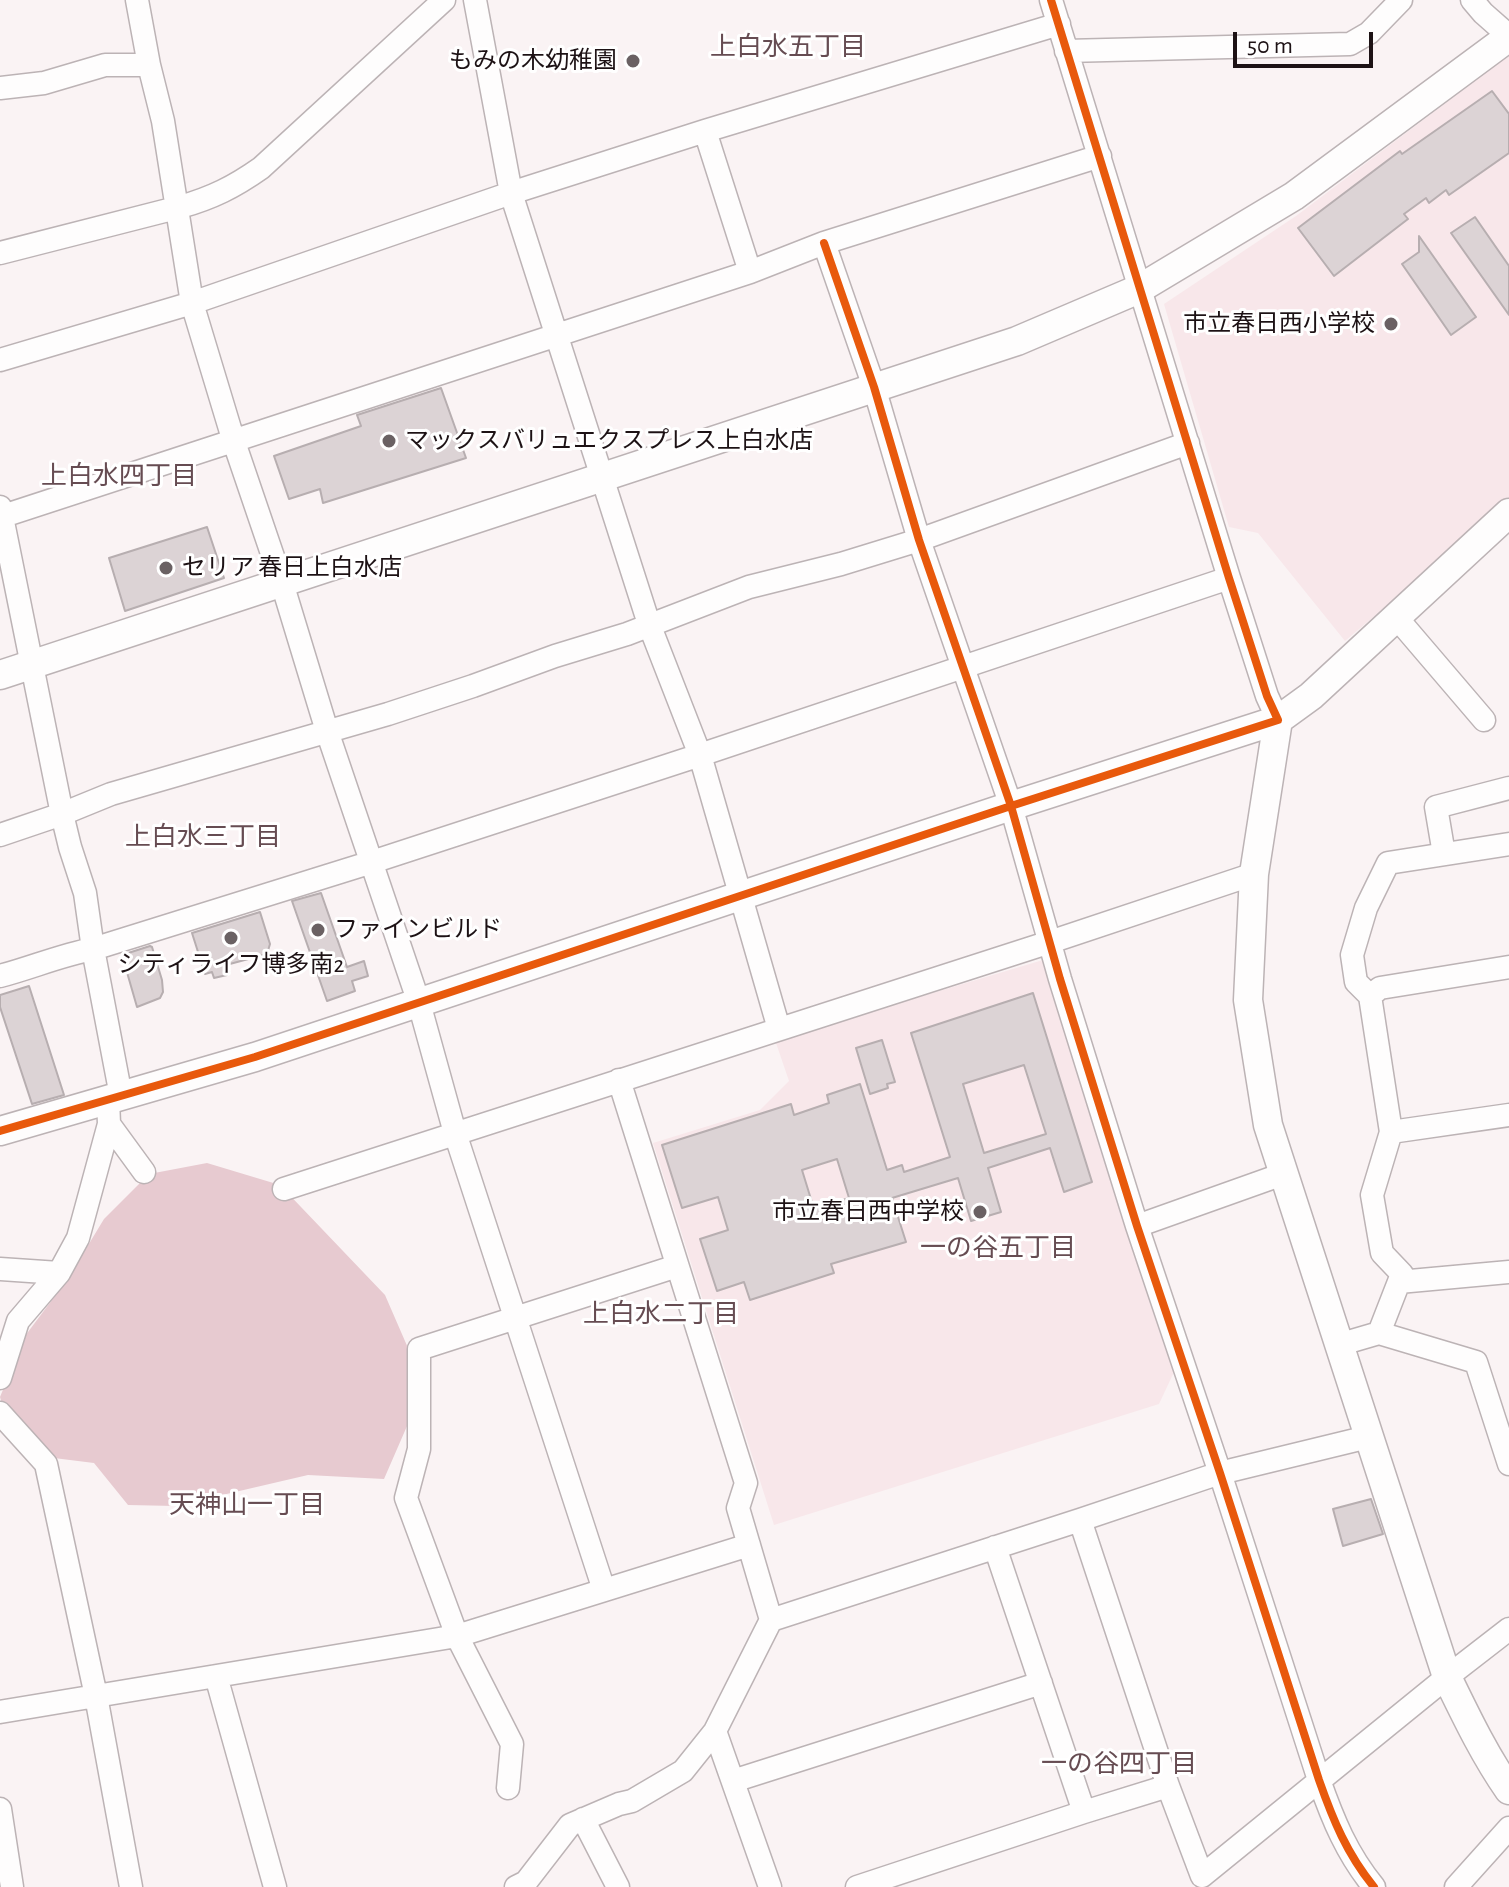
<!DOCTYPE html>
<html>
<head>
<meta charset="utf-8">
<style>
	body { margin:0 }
	#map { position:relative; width:1509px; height:1887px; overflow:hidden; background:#faf3f4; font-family:"Alegreya Sans",sans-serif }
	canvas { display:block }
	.scale { position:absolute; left:1233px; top:32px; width:140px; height:36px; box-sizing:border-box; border:4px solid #1d1215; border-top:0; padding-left:10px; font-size:24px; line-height:28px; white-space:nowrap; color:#1d1215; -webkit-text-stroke:6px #fff; paint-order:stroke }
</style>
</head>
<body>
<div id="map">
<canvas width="1509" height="1887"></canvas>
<div class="scale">50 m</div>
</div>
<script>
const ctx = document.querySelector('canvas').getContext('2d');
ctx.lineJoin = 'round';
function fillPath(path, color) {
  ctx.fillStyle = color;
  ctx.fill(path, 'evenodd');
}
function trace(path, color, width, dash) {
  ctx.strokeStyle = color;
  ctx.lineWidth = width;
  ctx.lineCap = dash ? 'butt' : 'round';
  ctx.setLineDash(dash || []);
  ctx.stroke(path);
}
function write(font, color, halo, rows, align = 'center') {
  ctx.font = font + ' "Alegreya Sans","Noto Sans JP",sans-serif';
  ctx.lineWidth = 6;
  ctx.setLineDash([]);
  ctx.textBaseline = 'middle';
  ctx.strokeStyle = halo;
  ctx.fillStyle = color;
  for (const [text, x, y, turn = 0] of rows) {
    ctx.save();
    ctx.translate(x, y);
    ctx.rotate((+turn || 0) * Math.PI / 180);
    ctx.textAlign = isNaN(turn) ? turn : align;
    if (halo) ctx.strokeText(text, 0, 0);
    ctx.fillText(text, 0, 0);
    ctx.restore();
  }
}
const built = new Path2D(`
	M1509 55V502L1345 641 1258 533 1229 527 1164 304 1296 216Z
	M1043 960 1174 1372 1159 1404 774 1525 653 1143 760 1110 789 1081 775 1040Z`);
const forest = new Path2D(`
	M207 1163 280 1185 385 1295 408 1348 414 1410 384 1479 308 1475 175 1506 128 1505 94 1463 54 1458 4 1411 0 1397 25 1336 67 1280 104 1219 149 1174Z`);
const building = new Path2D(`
	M1492 91 1509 114V153L1449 195 1446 190 1429 203 1426 198 1404 214 1408 219 1334 276 1298 228 1400 151 1402 154Z
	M1475 217 1509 266V315L1451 233Z
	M1419 236 1476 317 1451 335 1402 264 1419 252Z
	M441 388 466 458 323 503 320 489 289 499 274 456 361 426 357 415Z
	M207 527 224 578 125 611 109 558Z
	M321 893 347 967 364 961 368 976 352 981 355 991 327 1001 292 901Z
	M260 912 270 944 267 954 226 965 227 975 214 978 212 972 205 974 192 933Z
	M150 946 152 947 162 980 163 992 160 998 137 1007 122 955Z
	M29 986 64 1095 32 1104 0 1007V995Z
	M1033 993 1092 1182 1064 1192 1050 1148 988 1168 1001 1212 971 1221 958 1178 892 1198 906 1242 831 1264 834 1273 750 1300 744 1282 717 1291 700 1239 728 1230 718 1197 682 1208 662 1145 791 1104 794 1115 829 1103 827 1095 860 1084 887 1170 902 1165 904 1172 950 1157 911 1033ZM1024 1065 1046 1134 984 1153 963 1084ZM837 1159 849 1198 814 1209 802 1170Z
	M882 1040 895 1082 887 1084 888 1088 870 1094 856 1048Z
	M1371 1499 1383 1534 1343 1546 1333 1509Z`);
const minor = new Path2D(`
	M137 0 149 65 163 121 192 303 234 442 282 583 327 731 419 1003 455 1133 604 1590
	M475 0 511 193 649 624 700 755 779 1029
	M1051 0 1229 578 1267 696 1278 720
	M1472 0 1483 13 1509 36
	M1066 51 1350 44 1369 33 1401 0
	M0 88 44 83 105 65H149
	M705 131 750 272
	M824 243 874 387 919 540 1011 806 1060 979 1137 1226 1220 1473 1319 1780C1333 1820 1347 1854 1374 1887
	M0 253 180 207C212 198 234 187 261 168L444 0
	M0 360 192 303 511 193 705 131 1059 24
	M0 507 62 814 0 835
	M0 517 750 272 824 243 1100 156
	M1396 617 1484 720
	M1444 854 1436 807 1509 788
	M0 976C31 968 61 955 93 949L372 862 700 755 1229 578
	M1370 996 1380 988 1509 967
	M619 1080 746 1483 738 1508 771 1620 1080 1520 1220 1473 1368 1437
	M121 1096 93 949 85 893 70 847 62 814 111 794 388 714 473 686 555 656 627 634 749 587 841 564 919 540 1188 443
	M109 1124 144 1172
	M1391 1132 1509 1115
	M284 1189 1050 942 1254 874
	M1137 1226 1283 1174
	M0 1269 59 1273
	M1399 1282 1509 1272
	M1379 1333 1402 1274 1382 1253 1372 1195 1391 1132 1370 996 1356 982 1352 955 1366 908 1388 863 1509 844
	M1338 1345 1379 1333 1476 1362 1509 1464
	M0 1378 18 1321 59 1273 78 1238 109 1124 108 1099
	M0 1413 46 1464 96 1696 457 1636 749 1545
	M1080 1520 1168 1786 1202 1876 1447 1677 1509 1629
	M995 1547 1084 1812
	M216 1676 275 1887
	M0 1712 96 1696 131 1887
	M733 1781 1041 1683
	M508 1788 512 1744 457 1636 406 1498 419 1449V1349L677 1266
	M0 1809 12 1887
	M583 1819 618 1887
	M516 1887 526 1882 570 1825 619 1804 632 1801 683 1771 715 1731
	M770 1887 715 1731 771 1620
	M857 1887 1084 1812 1168 1786
	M1456 1887 1509 1828`);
const tertiary = new Path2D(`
	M1509 513 1311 696 1278 720 1254 874 1248 1000 1268 1125 1447 1677C1466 1716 1484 1754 1509 1790
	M0 675 1017 341 1139 289 1294 196 1509 37
	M0 1131 255 1057 1011 806 1278 720`);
const cycleway = new Path2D(`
	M824 243 874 387 919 540 1011 806 1060 979 1137 1226 1220 1473 1319 1780C1333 1820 1347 1854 1374 1887
	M0 1131 255 1057 1011 806 1278 720 1267 696 1229 578 1051 0`);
const markers = [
	[633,61,8,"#6a6163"],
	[1391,324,8,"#6a6163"],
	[389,441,8,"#6a6163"],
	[166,568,8,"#6a6163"],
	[318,930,8,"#6a6163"],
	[231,938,8,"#6a6163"],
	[980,1212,8,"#6a6163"]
];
const poiNames = [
	["もみの木幼稚園",617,61],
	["市立春日西小学校",1375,324],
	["マックスバリュエクスプレス上白水店",405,441,"left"],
	["セリア 春日上白水店",182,568,"left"],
	["ファインビルド",334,930,"left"],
	["シティライフ博多南2",231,965,"center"],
	["市立春日西中学校",964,1212]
];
const neighbourhoodNames = [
	["上白水五丁目",788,47],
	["上白水四丁目",119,476],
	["上白水三丁目",203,837],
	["一の谷五丁目",998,1248],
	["上白水二丁目",661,1314],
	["天神山一丁目",247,1505],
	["一の谷四丁目",1119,1764]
];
fillPath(built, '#f8e7ea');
fillPath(forest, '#e7cad0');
fillPath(building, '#dcd3d5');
trace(building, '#b7aeb0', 2);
trace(minor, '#bcb3b5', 25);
trace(tertiary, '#bcb3b5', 31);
trace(minor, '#fefdfd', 22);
trace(tertiary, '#fefdfd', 28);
trace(cycleway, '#e8590c', 8);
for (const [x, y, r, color] of markers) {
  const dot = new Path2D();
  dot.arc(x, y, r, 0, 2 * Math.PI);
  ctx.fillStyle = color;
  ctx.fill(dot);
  trace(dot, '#fff', 3);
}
write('24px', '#1d1215', '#fff', poiNames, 'right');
write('26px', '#664c52', '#fff', neighbourhoodNames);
</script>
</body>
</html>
